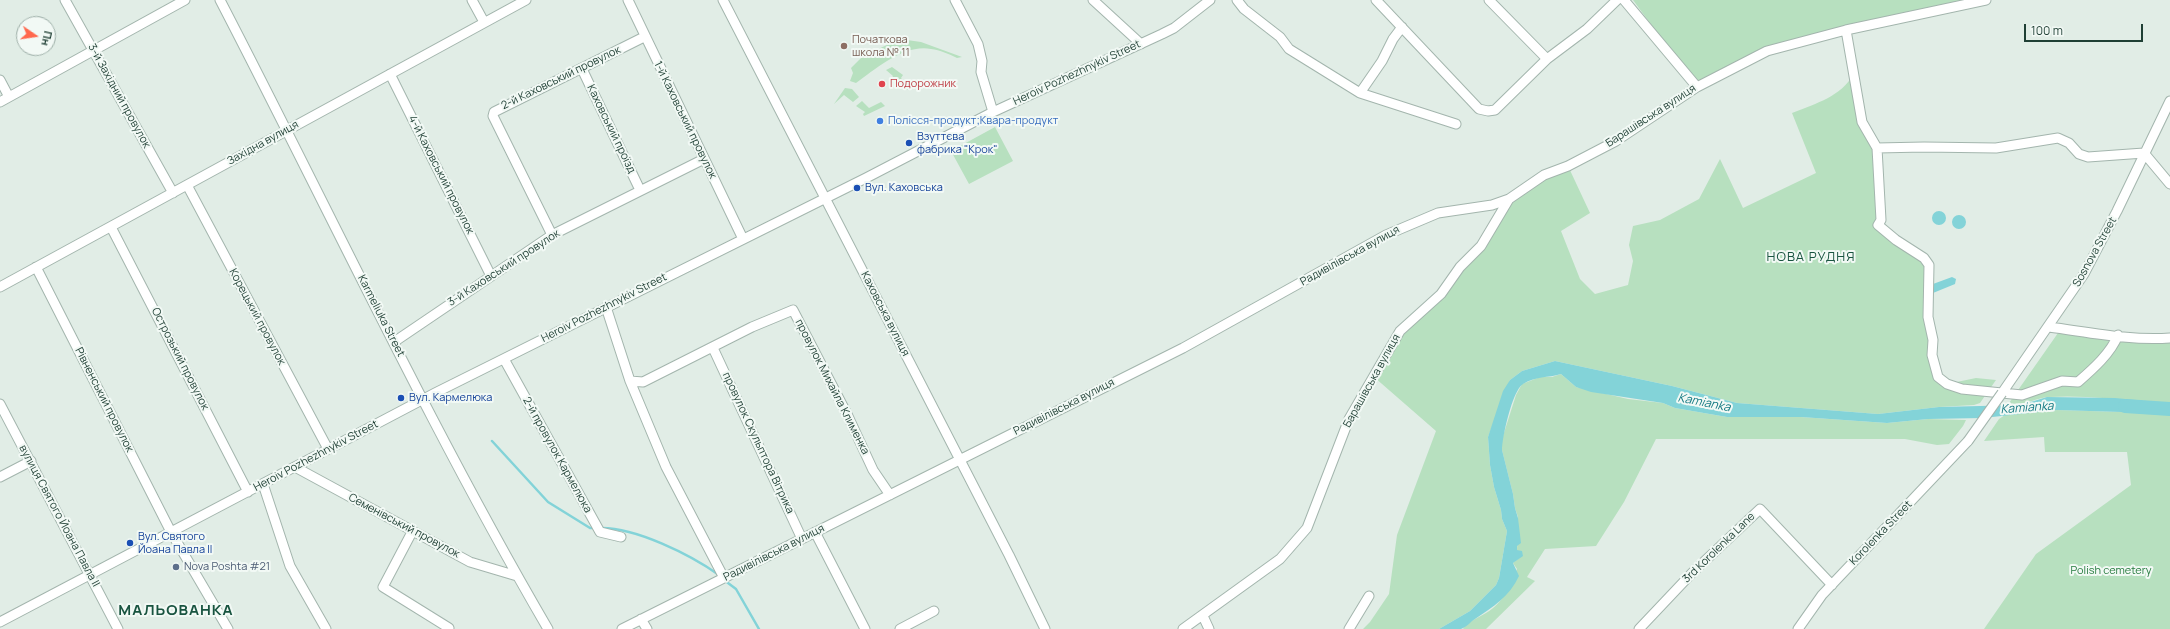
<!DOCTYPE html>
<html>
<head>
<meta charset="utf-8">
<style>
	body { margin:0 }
	#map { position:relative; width:2170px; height:629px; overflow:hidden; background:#e1ede6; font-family:Manrope,sans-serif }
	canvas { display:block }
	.north { position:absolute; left:16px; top:16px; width:40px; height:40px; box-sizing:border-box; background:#f2f9f5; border:1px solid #9eafa8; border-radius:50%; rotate:103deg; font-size:11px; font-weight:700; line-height:16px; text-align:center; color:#1f3f34 }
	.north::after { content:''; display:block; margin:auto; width:14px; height:18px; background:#ff684d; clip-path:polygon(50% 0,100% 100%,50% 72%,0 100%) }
	.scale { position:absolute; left:2024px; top:24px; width:119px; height:18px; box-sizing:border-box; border:2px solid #1f3f34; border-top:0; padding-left:5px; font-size:12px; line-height:14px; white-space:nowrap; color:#1f3f34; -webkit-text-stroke:3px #f2f9f5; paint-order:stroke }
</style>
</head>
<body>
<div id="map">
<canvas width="2170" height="629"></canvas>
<div class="north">Пн</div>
<div class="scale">100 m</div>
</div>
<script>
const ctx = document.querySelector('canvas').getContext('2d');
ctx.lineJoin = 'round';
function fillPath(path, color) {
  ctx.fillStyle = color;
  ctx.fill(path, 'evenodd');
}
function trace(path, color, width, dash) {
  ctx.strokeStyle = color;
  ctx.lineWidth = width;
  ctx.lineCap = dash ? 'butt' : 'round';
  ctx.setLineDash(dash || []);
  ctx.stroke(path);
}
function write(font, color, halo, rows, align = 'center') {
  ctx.font = font + ' Manrope,sans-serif';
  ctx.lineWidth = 4;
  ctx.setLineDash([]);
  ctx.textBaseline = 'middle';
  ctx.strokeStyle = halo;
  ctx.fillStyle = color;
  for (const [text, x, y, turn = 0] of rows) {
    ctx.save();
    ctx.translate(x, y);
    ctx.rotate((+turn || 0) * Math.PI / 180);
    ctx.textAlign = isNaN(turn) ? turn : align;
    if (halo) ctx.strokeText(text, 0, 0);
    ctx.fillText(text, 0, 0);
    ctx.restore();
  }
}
const green = new Path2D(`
	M1633 0H1972L1767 51 1697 87Z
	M900 39 921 42 962 57 957 58C949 54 940 50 931 49 904 44 876 69 856 83L850 81 853 73 851 68 863 56Z
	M892 67 903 75 901 78 910 89 905 90 892 78 893 76 886 70Z
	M1854 74 1862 122 1877 148 1881 220 1886 232 1924 258 1929 279 1935 364 1947 384 1976 378 1996 380 1980 403 1974 405 1939 407 1878 414 1737 403 1672 386 1555 361 1522 371 1510 380 1488 437 1490 465 1494 487 1501 510 1502 519 1507 531 1499 578 1496 585 1470 611 1439 629H1363L1370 622 1389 594 1397 535 1436 431 1374 377 1400 331 1481 246 1509 199 1568 166 1590 213 1561 231 1580 279 1595 294 1628 285 1633 261 1629 245 1633 226 1660 220 1699 199 1720 159 1743 208 1816 173 1792 113C1817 103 1840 97 1854 74Z
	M845 88 852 89 859 97 853 102 844 95 834 104Z
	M862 101 869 108 881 102 885 106 864 116 863 114 865 112 856 106Z
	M995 127 1013 161 969 184 951 151Z
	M2058 333 2170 338V629H1984L2036 554 2131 485 2127 452H2045L2044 437 1984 441 1999 419 2005 415 2057 410 2121 412 2142 411 2145 401C2113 399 2081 395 2049 397 2034 398 2026 406 2009 403Z
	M1561 374 1576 387 1628 399 1663 403 1675 408 1727 417H1801L1887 423 1928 419 1966 420 1963 426 1949 444 1937 445 1905 439H1656L1624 502 1596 546 1545 549 1527 577 1535 581 1486 629H1463C1468 621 1478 618 1486 613 1504 602 1509 587 1517 569L1513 563 1519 558 1517 550 1518 517 1515 508 1513 494 1502 450V439L1516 395 1522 384 1540 377H1552Z`);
const water = new Path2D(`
	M1932 218a7 7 0 1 1 14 0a7 7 0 1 1-14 0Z
	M1952 222a7 7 0 1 1 14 0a7 7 0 1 1-14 0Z
	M1952 277 1956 279 1955 284 1933 293V284Z
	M1555 361 1672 386 1737 403 1878 414 1939 407 2021 405 2047 397 2115 398 2146 401 2142 411 2121 412 2057 410 1983 418 1928 419 1887 423 1801 417H1727L1675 408 1663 403 1591 392 1576 387 1561 374C1548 378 1535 376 1523 384 1512 391 1502 438 1502 450L1513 494 1515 508 1518 518 1521 543 1517 546V550L1522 551 1523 556 1513 563 1519 576C1510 596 1493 607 1475 619 1470 622 1467 627 1461 629 1455 629 1446 629 1439 629L1470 611 1496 585 1499 578 1507 531 1502 519 1501 510 1494 487 1490 465 1488 437 1503 391 1510 380 1522 371Z`);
const stream = new Path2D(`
	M492 441 548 502 590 528H595
	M600 528C635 527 691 555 719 575
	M724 580 736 589 759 629`);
const river = new Path2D(`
	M2125 406 2170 409`);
const minor = new Path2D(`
	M65 0 173 193
	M220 0C329 210 429 425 548 629
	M472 0 484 22
	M628 0 743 239
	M723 0 1009 555 1045 629
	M955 0 978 44 982 61 981 72 993 112
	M1093 0 1141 44
	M1237 0 1244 9 1280 37 1289 49 1360 93 1456 124
	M1376 0 1479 109 1488 111 1495 110 1547 59 1587 29 1617 0
	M1489 0 1547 59
	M1624 0 1697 87
	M1846 30 1862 122 1877 148 1881 220 1878 225 1896 240 1924 258 1929 265 1928 317 1933 340 1932 355 1938 377 1947 384 1962 389 2022 395 2062 381 2078 382C2093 369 2111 353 2118 335
	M582 69 640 190
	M390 74 491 276
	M0 80 9 97
	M1360 93 1382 61 1393 39 1402 27
	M0 102 185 0
	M1877 148 1924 147 1996 148 2058 138 2069 143 2079 154 2088 157 2144 153 2170 184
	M187 185 328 449
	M111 227 248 492
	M552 235 493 116 494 112 644 37
	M36 267 171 532 228 629
	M0 287 526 0
	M606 307 630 381 666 467 724 578
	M2049 327C2088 332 2130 341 2170 338
	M394 342 552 235 704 159
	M713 348 802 539
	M504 359 600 532 621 537
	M630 381 643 382 752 327 793 310 847 414 873 470 890 495
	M2002 393 2084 274 2117 211 2170 101
	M0 404 118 629
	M295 467 470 562 517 576
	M0 477 31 461
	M263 484 290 566 326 629
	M412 532 383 587 449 628
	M815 532 865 629
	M1203 616 1209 629
	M641 619 647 629
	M0 622 435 393 866 178 993 112 1162 34 1174 28 1210 0
	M622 629 1183 348 1386 235 1438 213 1492 205 1509 199
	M900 629 934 611
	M1183 629 1280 559 1307 528 1349 419 1400 331 1441 294 1460 267 1481 246 1509 199 1544 175 1568 166 1616 141 1697 87 1767 51 1846 30 1986 0
	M1349 629 1369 596
	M1639 629 1692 573 1760 509 1832 585
	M1798 629 1822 595 1968 441`);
const minorBridge = new Path2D(`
	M1968 441 2002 393`);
const markers = [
	[844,46,4,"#8d6e63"],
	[882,84,4,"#e0444e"],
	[880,121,4,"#3f7fe0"],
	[909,143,4,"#1a4fb4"],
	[857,188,4,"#1a4fb4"],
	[401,398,4,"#1a4fb4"],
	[130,543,4,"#1a4fb4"],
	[176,567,4,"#5c6f8a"]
];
const educationNames = [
	["Початкова",852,40],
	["школа № 11",852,53]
];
const streetNames = [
	["Heroiv Pozhezhnykiv Street",1077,73,-25],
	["2-й Каховський провулок",561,78,-26],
	["3-й Західний провулок",119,96,61],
	["Барашівська вулиця",1651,116,-33],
	["1-й Каховський провулок",685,120,64],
	["Каховський проїзд",611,129,64],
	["Західна вулиця",263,143,-29],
	["4-й Каховський провулок",441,175,63],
	["Sosnova Street",2095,252,-61],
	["Радивілівська вулиця",1350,256,-29],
	["3-й Каховський провулок",504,268,-33],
	["Heroiv Pozhezhnykiv Street",604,308,-27],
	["Каховська вулиця",885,314,63],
	["Karmeliuka Street",381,316,63],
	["Корецький провулок",257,317,62],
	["Острозький провулок",180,359,63],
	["Барашівська вулиця",1372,381,-61],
	["провулок Михайла Клименка",832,387,63],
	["Рівненський провулок",104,400,63],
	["Радивілівська вулиця",1064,407,-27],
	["провулок Скульптора Вітрика",758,443,65],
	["2-й провулок Кармелюка",557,455,61],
	["Heroiv Pozhezhnykiv Street",316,456,-28],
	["вулиця Святого Йоана Павла II",59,516,62],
	["Семенівський провулок",404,526,28],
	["Korolenka Street",1881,533,-46],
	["3rd Korolenka Lane",1719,548,-44],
	["Радивілівська вулиця",774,553,-27]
];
const healthNames = [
	["Подорожник",890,84]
];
const shopNames = [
	["Полісся-продукт;Квара-продукт",888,121]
];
const transitNames = [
	["Взуттєва",917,137],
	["фабрика \"Крок\"",917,150],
	["Вул. Каховська",865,188],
	["Вул. Кармелюка",409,398],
	["Вул. Святого",138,537],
	["Йоана Павла ІІ",138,550]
];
const serviceNames = [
	["Nova Poshta #21",184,567]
];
const parkNames = [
	["Polish cemetery",2111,571]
];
const waterNames = [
	["Kamianka",1704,403,11],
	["Kamianka",2027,408,-4]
];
const quarterNames = [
	["НОВА РУДНЯ",1811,257]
];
const districtNames = [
	["МАЛЬОВАНКА",176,611]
];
fillPath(green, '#b7e0bf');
fillPath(water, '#83d3d8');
trace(stream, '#83d3d8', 2.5);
trace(river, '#83d3d8', 14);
trace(minor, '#a3b5ad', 11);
trace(minor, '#fff', 9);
trace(minorBridge, '#a3b5ad', 11, []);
trace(minorBridge, '#fff', 9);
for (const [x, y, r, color] of markers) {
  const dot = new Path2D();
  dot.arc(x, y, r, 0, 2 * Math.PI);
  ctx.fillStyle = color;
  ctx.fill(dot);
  trace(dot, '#f2f9f5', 1.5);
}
write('11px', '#785e54', '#f2f9f5', educationNames, 'left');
write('11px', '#1f3f34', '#f2f9f5', streetNames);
write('11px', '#be3a42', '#f2f9f5', healthNames, 'left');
write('11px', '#366cbe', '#f2f9f5', shopNames, 'left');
write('11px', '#164399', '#f2f9f5', transitNames, 'left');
write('11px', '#4e5e75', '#f2f9f5', serviceNames, 'left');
write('11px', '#257b3e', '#f2f9f5', parkNames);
write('italic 12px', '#137982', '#f2f9f5', waterNames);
ctx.letterSpacing = '1px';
write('13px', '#195440', '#f2f9f5', quarterNames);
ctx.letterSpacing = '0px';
ctx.letterSpacing = '1px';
write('bold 15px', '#195440', '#f2f9f5', districtNames);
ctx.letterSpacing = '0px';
</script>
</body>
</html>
